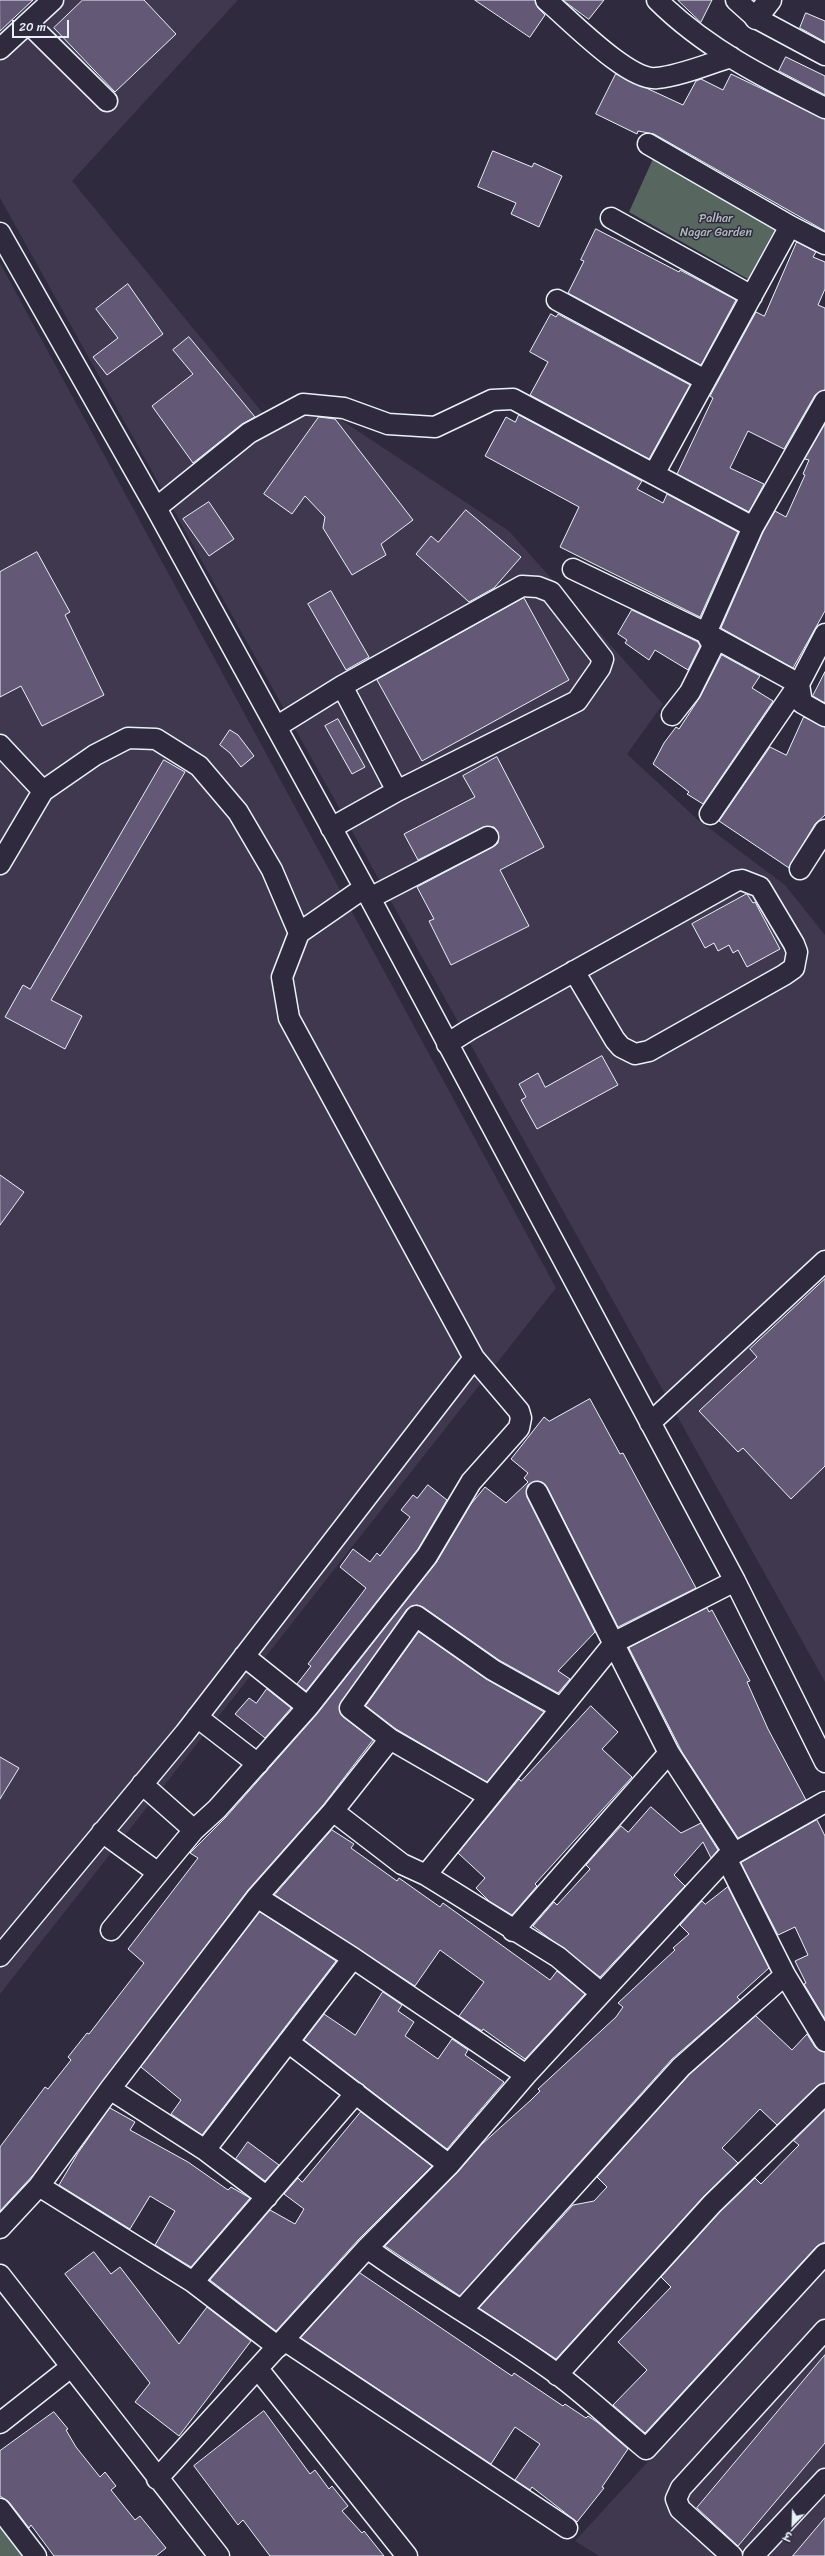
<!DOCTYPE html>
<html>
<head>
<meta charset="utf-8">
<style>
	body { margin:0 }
	#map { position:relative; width:825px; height:2556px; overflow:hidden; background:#2f2a3d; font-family:Sriracha,"Playpen Sans Deva",sans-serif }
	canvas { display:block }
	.north { position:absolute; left:773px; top:2504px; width:40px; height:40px; -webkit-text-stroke:3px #2f2a3d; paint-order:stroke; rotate:203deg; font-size:11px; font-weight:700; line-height:16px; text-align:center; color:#e8f1f8 }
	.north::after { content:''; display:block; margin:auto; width:14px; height:18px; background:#e8f1f8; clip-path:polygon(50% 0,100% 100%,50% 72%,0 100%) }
	.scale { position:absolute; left:12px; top:20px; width:57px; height:18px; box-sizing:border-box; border:2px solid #e8f1f8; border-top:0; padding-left:5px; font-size:12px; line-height:14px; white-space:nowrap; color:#e8f1f8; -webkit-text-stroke:3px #2f2a3d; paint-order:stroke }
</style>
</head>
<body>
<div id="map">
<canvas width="825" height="2556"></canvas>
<div class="north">उ</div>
<div class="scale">20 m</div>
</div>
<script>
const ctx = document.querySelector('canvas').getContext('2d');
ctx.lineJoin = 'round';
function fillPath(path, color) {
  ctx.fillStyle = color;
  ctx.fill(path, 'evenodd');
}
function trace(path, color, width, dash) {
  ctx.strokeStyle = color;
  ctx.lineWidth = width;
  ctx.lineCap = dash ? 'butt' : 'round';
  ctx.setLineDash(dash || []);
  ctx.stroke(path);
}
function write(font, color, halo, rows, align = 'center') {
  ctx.font = font + ' Sriracha,sans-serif';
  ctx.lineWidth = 3;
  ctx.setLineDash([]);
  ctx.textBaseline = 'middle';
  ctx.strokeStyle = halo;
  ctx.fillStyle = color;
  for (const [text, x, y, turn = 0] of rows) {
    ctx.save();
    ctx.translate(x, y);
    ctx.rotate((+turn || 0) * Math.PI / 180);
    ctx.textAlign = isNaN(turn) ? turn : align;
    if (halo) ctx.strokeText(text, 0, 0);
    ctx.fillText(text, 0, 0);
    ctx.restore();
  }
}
const built = new Path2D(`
	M0 0H238L72 181 276 429 311 400 509 531 663 704 627 754 697 819 785 885 825 935V1682L0 198Z
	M0 263 556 1288 0 1994Z
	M825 2269V2556H599L575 2541Z`);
const green = new Path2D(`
	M653 159 777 225 748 279 629 212Z
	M0 2515 32 2556H0Z`);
const building = new Path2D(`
	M0 0H33L0 31Z
	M83 0H144L176 34 115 92 54 28Z
	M475 0H535L538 8 545 15 530 37Z
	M563 0H604L589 19Z
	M678 0H712L701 22Z
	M806 13 825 21V42L800 28Z
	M786 57 825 76V95L779 71Z
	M616 74 683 105 696 81 701 79 723 90 731 74 825 119V231L654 134 638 131 637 134 596 114Z
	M493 151 532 167 534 163 562 176 539 227 511 214 516 203 478 187Z
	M596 229 679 272 680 270 736 300 701 365 568 293 584 261 581 260Z
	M797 242 816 252 813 257 825 262V289L818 305 825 308V390L815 395 784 449 748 431 730 468 764 484 749 512 677 474 713 398 710 396 756 312 764 316Z
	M128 284 163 334 107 375 93 357 118 338 96 309Z
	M551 314 556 317 558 314 690 385 649 459 530 395 548 362 530 352Z
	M189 337 255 417 242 424 193 463 152 406 193 374 173 350Z
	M519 415 642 481 637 489 663 503 667 494 738 532 700 617 560 547 579 507 485 456 506 417 515 422Z
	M319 417 335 419 413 520 381 544 386 555 352 575 323 528 325 517 305 496 292 514 264 494Z
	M825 424V611L793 668 721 628 763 532 775 511 786 517 805 475 803 474 809 460 805 459Z
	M209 502 234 539 209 556 183 519Z
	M466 510 521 557 494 588 469 602 416 554 431 536 438 542Z
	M37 552 70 612 65 615 104 695 42 726 21 686 0 697V572Z
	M331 591 369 657 346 670 308 604Z
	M524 598 569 680 422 761 377 680Z
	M632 610 698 642 700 646 688 670 655 650 649 660 625 643 627 640 618 634Z
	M722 655 760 676 752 688 773 701 703 804 687 794 689 792 653 764 664 743 676 727 679 729 700 697Z
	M825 672V703L813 696Z
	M804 717 825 727V815L815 824 789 868 719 821 770 747 786 755Z
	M338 719 365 767 352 774 325 726Z
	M230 730 238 735 254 756 241 767 230 753 220 745Z
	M497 757 544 847 500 870 529 926 451 965 429 921 434 919 417 887 493 847 498 843V832L494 827H483L418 860 404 834 475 797 463 776Z
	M164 760 185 772 51 1000 82 1016 65 1049 5 1017 23 985 30 989Z
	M747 894 753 903 755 902 780 949 747 967 738 950 733 953 729 945 718 951 714 943 705 948 692 924Z
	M602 1056 618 1085 537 1129 521 1100 526 1097 519 1084 538 1073 545 1087Z
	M0 1175 24 1192 0 1225Z
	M825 1279V1466L791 1499 743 1448 738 1452 699 1411 757 1357 750 1349Z
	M590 1399 620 1454 623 1453 696 1588 618 1627 547 1487 538 1481 528 1485 527 1497 595 1632 558 1671 570 1679 558 1693 499 1660 423 1607 417 1605 407 1609 339 1706 343 1717 373 1740 324 1804 248 1890 34 2174 0 2211V2147L45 2087 48 2089 71 2060 68 2057 87 2033 89 2034 144 1963 128 1949 198 1858 190 1853 226 1817 317 1714 436 1563 471 1504 485 1487 506 1503 528 1482 524 1478 528 1473 511 1459 544 1417 549 1421Z
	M428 1485 447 1500 418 1549 306 1691 297 1684 311 1666 308 1664 366 1588 340 1567 353 1549 370 1562 377 1553 380 1556 410 1517 401 1510 413 1495 417 1498Z
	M707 1608 709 1612 712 1610 750 1681 747 1682 768 1729 806 1800 738 1838 682 1752 629 1648Z
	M419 1632 486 1679 544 1712 487 1782 396 1729 366 1706Z
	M267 1689 291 1708 265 1738 235 1714 249 1698 256 1703Z
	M591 1706 618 1732 602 1749 632 1777 535 1884 537 1886 512 1915 489 1901 476 1888 485 1878 458 1853 519 1779 521 1781Z
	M0 1757 19 1768 0 1799Z
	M651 1807 681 1833 701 1823 718 1850 711 1858 703 1842 674 1875 685 1886 600 1977 533 1926 554 1902 557 1905 590 1869 586 1865 621 1826 628 1832Z
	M817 1820 825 1836V2019L804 1984 806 1983 795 1961 808 1955 795 1927 778 1935 741 1863Z
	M332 1830 354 1844 351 1848 397 1881 399 1878 440 1907 443 1903 550 1980 557 1971 585 1994 525 2059 483 2029 482 2031 459 2016 484 1982 440 1950 415 1986 275 1895Z
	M728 1887 769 1968 737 1997 740 2000 672 2059 460 2296 385 2246 457 2173 482 2144 531 2100 540 2091 538 2089 616 2017 623 2007 618 2003 675 1950 673 1948 689 1934 680 1925 702 1901 705 1904Z
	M260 1912 336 1961 202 2135 171 2114 181 2100 141 2067Z
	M383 1992 402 2005 398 2011 414 2022 405 2036 438 2059 452 2039 468 2050 465 2055 504 2082 447 2149 304 2040 324 2014 355 2035Z
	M756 2016 792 2050 807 2034 815 2047 825 2052V2083L817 2086 777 2125 760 2109 722 2148 738 2163 704 2196 556 2359 479 2308 573 2205 594 2201 607 2187 597 2177 689 2075Z
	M110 2108 135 2122 130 2130 188 2162 228 2190 231 2187 250 2198 191 2267 155 2245 175 2211 150 2196 130 2229 59 2185 78 2153Z
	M825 2110V2242L817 2246 645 2433 613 2405 647 2370 618 2342 671 2287 661 2277 720 2212 755 2178 761 2184 799 2145 794 2141Z
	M361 2112 432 2166 358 2240 276 2331 210 2280 270 2210 295 2224 304 2209 284 2194 298 2178 302 2182Z
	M248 2142 279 2165 265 2181 236 2159Z
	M94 2252 111 2274 120 2267 179 2344 207 2307 251 2341 179 2436 135 2402 150 2383 65 2274Z
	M360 2273 512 2376 514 2373 563 2406 565 2404 586 2418 588 2416 597 2422 628 2449 602 2487 604 2488 577 2522 532 2487 530 2490 515 2480 540 2444 515 2427 491 2464 301 2338Z
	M825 2355V2443L738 2546 697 2508Z
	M264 2411 310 2474 315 2470 329 2489 332 2486 348 2506 342 2511 362 2533 364 2531 384 2556H270L243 2520 238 2525 194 2466Z
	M54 2412 68 2429 66 2430 76 2447 100 2477 105 2472 116 2486 111 2490 135 2520 140 2516 166 2548 156 2556H54L31 2525 29 2528 9 2502 0 2496V2451Z
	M825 2518V2556H793Z`);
const minor = new Path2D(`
	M546 0C569 19 629 82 657 78 680 76 708 64 731 57
	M657 0C705 48 765 78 825 108
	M736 0 756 18 825 55
	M28 23 107 101
	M0 49 53 0
	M648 144 790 226 825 244
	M611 218 752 296
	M0 233 156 508 370 898 735 1581 825 1762
	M557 300 705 380
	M654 474 790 226
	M156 508 249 433 303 404 344 408 388 424 435 427 492 400 513 399 753 527
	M573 569 706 633 799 684 802 703 825 716
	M342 686 397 791
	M672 715 690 692 713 646 706 633 753 527 825 401
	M276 727 342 686 522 586 538 587 551 592 603 659 600 668 577 701 397 791 331 828
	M0 745 43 791
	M710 814 799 684 825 634
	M0 864 43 791 95 755 128 738 156 739 199 766 238 812 272 870 299 933
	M800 869 825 830
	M370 898 488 837
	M447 1044 469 1030 736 881 742 880 760 887 794 944 797 952 794 968 784 975 649 1051 635 1054 621 1047 615 1040 574 971
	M650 1423 825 1261
	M537 1492 669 1753 734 1853
	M244 1656 308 1707
	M197 1717 258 1764
	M142 1784 194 1830
	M489 1796 390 1739 350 1708 416 1616 493 1670 561 1708
	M333 1811 402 1864 426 1875 558 1957 601 1993
	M102 1832 157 1872
	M726 1858 785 1975 825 2041
	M426 1875 615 1642 735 1581
	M257 1897 353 1958 526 2075
	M111 1930 194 1830 217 1809 308 1707 427 1556 471 1482 519 1428 521 1418 519 1411 474 1358
	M513 1931 669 1753
	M0 1956 185 1733 474 1358 289 1018 282 977 299 933 364 888
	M288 2042 449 2165
	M110 2089 205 2150 267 2197
	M205 2150 353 1958
	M39 2186 193 2282 278 2347
	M0 2228 39 2186 110 2089 257 1897 333 1811 390 1739
	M367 2248C429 2293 496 2329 557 2374 588 2397 616 2424 646 2449L825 2254
	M0 2275 219 2556
	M193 2282 356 2093
	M462 2310 681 2067 785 1975
	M284 2340 567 2528
	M258 2369 407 2556
	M557 2375 712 2204 825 2094
	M0 2423 71 2367
	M157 2479 367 2248 449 2165 526 2075 726 1858 825 1802
	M0 2509 36 2556
	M732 2556 680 2509 676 2499 681 2488 825 2330
	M753 2556 825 2479`);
const major = new Path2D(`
	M756 18 770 0`);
const parkNames = [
	["Palhar",716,219],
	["Nagar Garden",716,233]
];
fillPath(built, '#3f384e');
fillPath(green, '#57675f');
fillPath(building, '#635976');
trace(building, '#e8f1f8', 1);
trace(minor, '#e8f1f8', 23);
trace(major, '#e8f1f8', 25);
trace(minor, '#2f2a3d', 20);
trace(major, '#2f2a3d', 22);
write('12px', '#aebabb', '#2f2a3d', parkNames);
</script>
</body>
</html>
